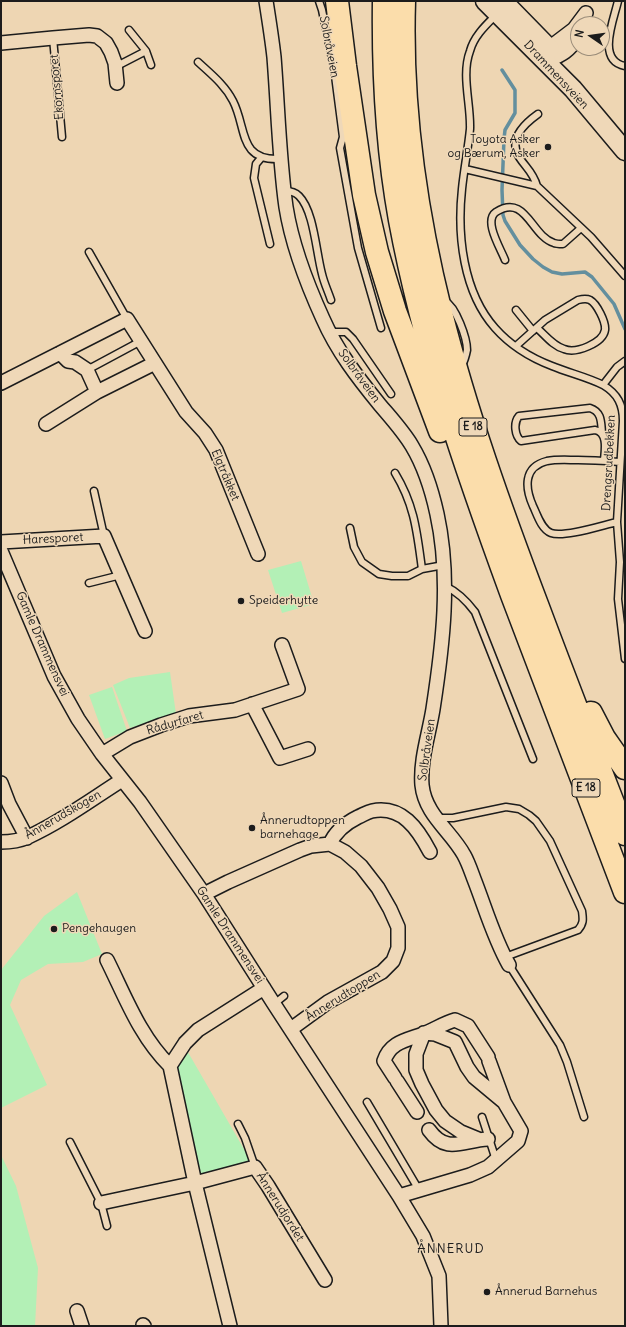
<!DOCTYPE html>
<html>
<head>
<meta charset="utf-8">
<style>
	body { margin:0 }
	#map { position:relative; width:626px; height:1327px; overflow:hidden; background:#eed6b3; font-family:Delius,sans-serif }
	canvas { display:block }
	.frame { position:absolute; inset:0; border:2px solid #1c1c1c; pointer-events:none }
	.north { position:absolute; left:570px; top:16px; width:40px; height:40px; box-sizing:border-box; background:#efd8b8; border:1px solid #9b8d7a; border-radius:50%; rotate:283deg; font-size:11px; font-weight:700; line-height:16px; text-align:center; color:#1c1c1c }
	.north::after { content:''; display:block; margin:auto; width:14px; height:18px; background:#1c1c1c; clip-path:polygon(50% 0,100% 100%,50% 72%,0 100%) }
</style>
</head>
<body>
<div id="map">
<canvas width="626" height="1327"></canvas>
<div class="frame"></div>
<div class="north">N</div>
</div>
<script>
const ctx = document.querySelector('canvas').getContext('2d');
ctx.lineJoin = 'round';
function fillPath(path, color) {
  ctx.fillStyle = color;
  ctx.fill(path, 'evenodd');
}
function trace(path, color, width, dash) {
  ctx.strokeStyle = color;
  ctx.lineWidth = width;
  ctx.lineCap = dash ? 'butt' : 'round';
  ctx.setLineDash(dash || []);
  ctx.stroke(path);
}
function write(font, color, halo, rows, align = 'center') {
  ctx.font = font + ' Delius,sans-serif';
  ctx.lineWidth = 3;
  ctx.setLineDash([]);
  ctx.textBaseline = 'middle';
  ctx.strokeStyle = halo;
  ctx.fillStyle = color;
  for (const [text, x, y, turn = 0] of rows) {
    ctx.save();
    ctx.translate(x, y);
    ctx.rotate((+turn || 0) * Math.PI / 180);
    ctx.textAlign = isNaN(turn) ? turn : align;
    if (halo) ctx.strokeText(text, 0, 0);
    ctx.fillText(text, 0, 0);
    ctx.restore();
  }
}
const green = new Path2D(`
	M301 561 314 604 282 613 268 570Z
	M170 672 176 714 130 728 113 685 129 678Z
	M112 687 127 731 105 739 89 695Z
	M77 892 102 954 83 962 48 964 21 980 10 1005 47 1085 1 1108V970L44 916Z
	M185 1047 252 1163 193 1179 166 1068Z
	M1 1155 16 1186 38 1268 35 1326H1Z`);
const stream = new Path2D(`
	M502 70 515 90V113L505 130 504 139 502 190 503 215 505 221 520 245 533 259 543 267 552 272 562 274 585 272 592 277 614 304 625 329`);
const service = new Path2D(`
	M319 1 322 10 334 68 343 137 340 148 358 248 381 328
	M618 1C614 19 596 61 625 66
	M496 15C486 25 474 36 470 51 461 75 471 104 470 129 468 149 464 169 462 189 457 235 463 292 495 328 510 345 531 358 552 366 569 373 587 377 603 385 618 394 623 405 623 421L617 522 620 562 618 599 625 659
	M129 30 146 51 151 65
	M53 38 62 137
	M198 62C211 74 225 85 233 101 247 128 238 161 280 159
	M115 67 146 51
	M261 158 256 164 254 178 270 244
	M465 169 537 186 591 237 625 276
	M537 186C533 172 526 168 519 157 508 139 524 124 538 114
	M285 191C290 191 295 192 299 196 314 211 316 252 322 274 324 283 328 291 331 300
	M89 252 127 319
	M505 260C501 249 483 221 496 212 526 193 531 236 554 243 556 244 560 244 563 244L581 228
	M445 301C456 307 467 338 467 350 466 355 465 360 462 365
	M516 310 533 331
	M329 332H346L353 339 391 394
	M516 346 545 320 578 300C582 299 586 298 590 300 597 304 606 322 605 330 603 343 576 354 564 349 553 346 545 335 537 328
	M87 370 141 341
	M603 385 617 367 625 361
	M602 433C601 422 602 412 590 408L519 416C513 423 515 436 521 441L595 430C608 432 605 450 604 460
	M395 473C415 506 417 533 422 569
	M94 491 104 536
	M617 522C603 525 564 538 551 533 541 529 537 514 533 506 525 488 523 467 547 461 557 459 568 460 578 460 592 460 606 461 620 462
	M350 528 354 547 362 562 379 574 392 576H408L422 569 444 565
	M89 583 121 575
	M445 586C458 592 466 600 475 612L533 759
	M437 818H453L506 807 519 809 529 815 536 821 550 841 582 911C583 919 584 923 578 930L505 957
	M509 965 560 1045 567 1062 584 1117
	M274 1004 284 996
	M367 1102 419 1190
	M482 1117 496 1160
	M238 1124 245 1138 255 1167
	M70 1142 101 1203 107 1226`);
const minor = new Path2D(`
	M266 1C269 20 272 39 274 57 278 107 279 157 286 207 292 245 307 284 323 319 337 351 358 378 380 405 391 418 403 431 412 446 424 466 432 491 437 514 451 578 443 644 433 709 429 734 420 760 422 785 425 815 451 831 464 855 468 862 471 871 474 879 485 907 494 939 509 965
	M1 43 53 38 89 35 97 36 106 43 111 52 115 63 117 83
	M547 57 549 48 574 29 586 13
	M546 62C561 55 569 52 578 37
	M60 353 68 361 75 362 87 370 97 392
	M1 383 127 319 186 412 205 433 216 450 258 554
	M46 424 97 392 155 363
	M1 542 104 536 145 631
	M1 551 54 676 78 719 102 754 140 802 204 894 274 1004 399 1196 423 1236 439 1276 441 1326
	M252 704 280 758 308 749
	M102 754 130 737 161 725 189 716 235 710 298 689 282 645
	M1 783 9 804 27 838
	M1 842C10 842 19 841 28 837 61 822 92 799 122 780
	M204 894 228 882 300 850 311 846 330 844C335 832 346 823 358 817 363 815 367 812 372 811 402 805 418 829 430 852
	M107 960C125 996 140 1037 170 1066L195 1183 230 1326
	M291 1029 328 1002 382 972 393 961 398 948V927L390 909 378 888 361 866 345 852 330 844
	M170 1066 185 1043 198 1030 264 988
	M395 1078 384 1061C390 1042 407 1040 423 1034 434 1030 444 1023 455 1020L468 1026 488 1057
	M397 1081 417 1112
	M429 1130C447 1155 463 1140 488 1139
	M478 1139 461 1132 445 1121 436 1110 422 1084 416 1070V1054L424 1033 435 1034 455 1042 467 1067 474 1077 504 1102
	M399 1196 470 1175 488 1167 518 1141 521 1131 504 1102 489 1061
	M101 1203 195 1183 255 1167 268 1186 325 1280
	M77 1311 82 1326
	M143 1325 144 1326`);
const secondary = new Path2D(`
	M485 1 573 89 625 151
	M503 1 550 49`);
const motorway = new Path2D(`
	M337 1 345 66 364 195 377 252 395 311 440 431
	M384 1C383 74 387 148 400 220 424 349 467 472 512 595 549 694 588 793 625 892
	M404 1C397 215 464 413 539 610 567 685 596 759 625 834
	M591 713 604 738 625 768`);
const markers = [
	[548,147,4,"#1c1c1c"],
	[241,601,4,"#1c1c1c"],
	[252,828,4,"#1c1c1c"],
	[54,929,4,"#1c1c1c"],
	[487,1292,4,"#1c1c1c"]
];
const shields = [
	[473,427,28],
	[586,788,28]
];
const shieldNames = [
	["E 18",473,427],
	["E 18",586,788]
];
const streetNames = [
	["Solbråveien",329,47,79],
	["Drammensveien",556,75,47],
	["Ekornsporet",57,87,-95],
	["Solbråveien",359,376,54],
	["Drengsrudbekken",609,463,-87],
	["Elgtråkket",225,475,67],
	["Haresporet",53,539,-3],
	["Gamle Drammensvei",42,644,66],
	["Rådyrfaret",175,723,-16],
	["Solbråveien",427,750,-82],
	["Ånnerudskogen",63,815,-30],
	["Gamle Drammensvei",230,935,57],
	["Ånnerudtoppen",343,996,-32],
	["Ånnerudjordet",280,1207,58]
];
const poiNames = [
	["Toyota Asker",540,140,"right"],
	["og Bærum, Asker",540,154,"right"],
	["Speiderhytte",249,601],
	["Ånnerudtoppen",260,821],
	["barnehage",260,835],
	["Pengehaugen",62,929],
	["Ånnerud Barnehus",495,1292]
];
const neighbourhoodNames = [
	["ÅNNERUD",451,1249]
];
fillPath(green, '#b3f0b6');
trace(stream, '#638f9e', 3.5);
trace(service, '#1c1c1c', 9);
trace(minor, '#1c1c1c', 16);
trace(secondary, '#1c1c1c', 21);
trace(motorway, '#1c1c1c', 25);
trace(service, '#efd8b8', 6);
trace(minor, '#efd8b8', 13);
trace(secondary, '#efd8b8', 18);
trace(motorway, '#fbddab', 22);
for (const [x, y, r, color] of markers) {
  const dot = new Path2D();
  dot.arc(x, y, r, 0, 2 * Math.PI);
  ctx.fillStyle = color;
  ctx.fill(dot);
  trace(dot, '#efd8b8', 1.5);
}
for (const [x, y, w] of shields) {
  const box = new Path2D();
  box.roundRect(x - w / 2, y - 9, w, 18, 3);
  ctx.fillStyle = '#efd8b8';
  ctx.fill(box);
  trace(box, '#1c1c1c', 1);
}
write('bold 11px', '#1c1c1c', null, shieldNames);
write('12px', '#1c1c1c', '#efd8b8', streetNames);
write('12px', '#1c1c1c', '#efd8b8', poiNames, 'left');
ctx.letterSpacing = '1px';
write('13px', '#1c1c1c', '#efd8b8', neighbourhoodNames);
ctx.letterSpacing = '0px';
</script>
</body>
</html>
